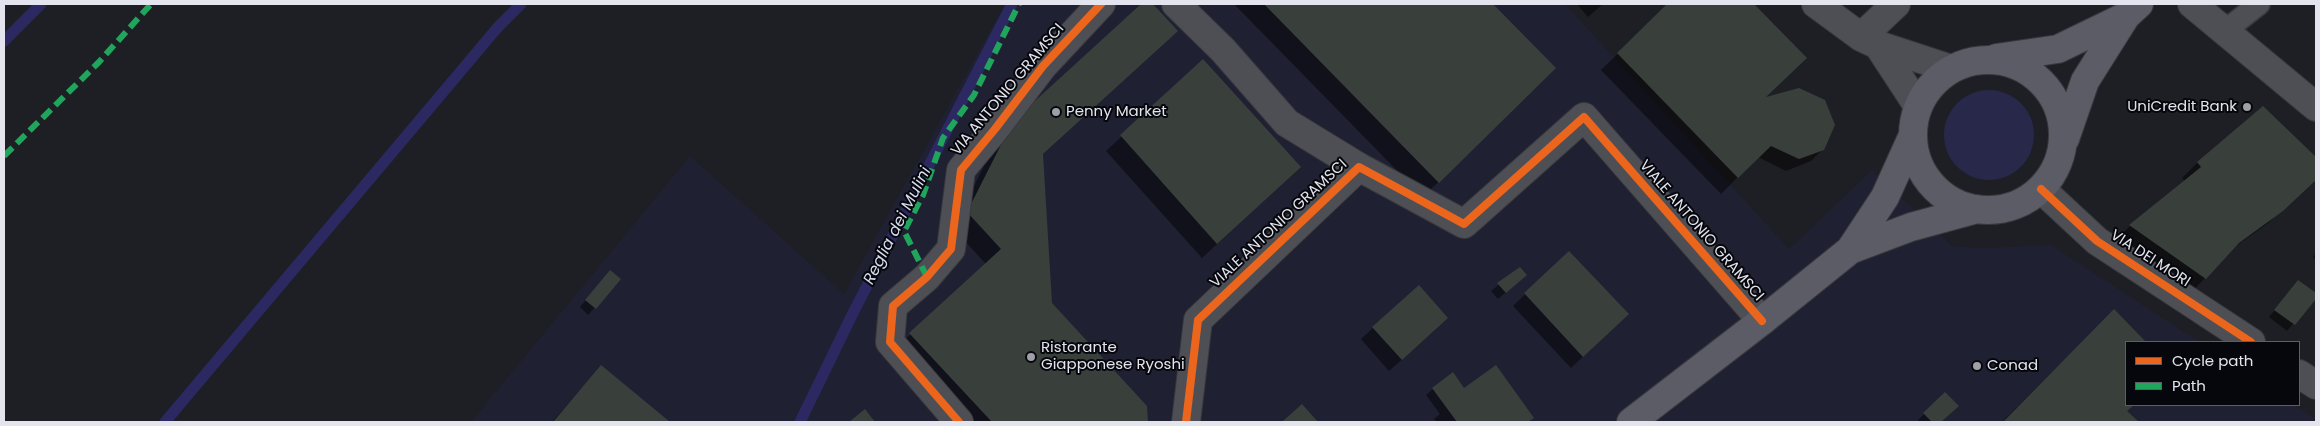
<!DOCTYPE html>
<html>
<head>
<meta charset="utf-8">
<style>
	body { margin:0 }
	#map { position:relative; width:2320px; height:426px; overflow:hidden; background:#1e1f25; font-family:Poppins,sans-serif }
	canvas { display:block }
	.frame { position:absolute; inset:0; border:5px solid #e3e4ed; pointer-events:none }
	.legend { position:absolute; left:2125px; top:341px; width:175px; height:65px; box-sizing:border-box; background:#06070c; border:1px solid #5e5f66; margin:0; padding:6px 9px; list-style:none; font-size:15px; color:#e3e4ed }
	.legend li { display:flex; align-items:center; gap:10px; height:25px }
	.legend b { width:25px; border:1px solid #5e5f66 }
</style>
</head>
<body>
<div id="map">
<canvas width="2320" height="426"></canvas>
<div class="frame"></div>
<ul class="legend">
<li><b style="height:6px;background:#eb651d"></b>Cycle path</li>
<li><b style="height:6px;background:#20a55d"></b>Path</li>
</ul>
</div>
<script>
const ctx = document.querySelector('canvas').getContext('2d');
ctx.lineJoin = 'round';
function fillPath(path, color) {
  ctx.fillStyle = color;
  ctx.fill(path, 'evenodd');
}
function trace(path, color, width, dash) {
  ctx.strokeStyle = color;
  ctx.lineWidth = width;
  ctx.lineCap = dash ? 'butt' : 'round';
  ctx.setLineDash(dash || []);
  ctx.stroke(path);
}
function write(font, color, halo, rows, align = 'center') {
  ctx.font = font + ' Poppins,sans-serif';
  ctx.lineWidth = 4;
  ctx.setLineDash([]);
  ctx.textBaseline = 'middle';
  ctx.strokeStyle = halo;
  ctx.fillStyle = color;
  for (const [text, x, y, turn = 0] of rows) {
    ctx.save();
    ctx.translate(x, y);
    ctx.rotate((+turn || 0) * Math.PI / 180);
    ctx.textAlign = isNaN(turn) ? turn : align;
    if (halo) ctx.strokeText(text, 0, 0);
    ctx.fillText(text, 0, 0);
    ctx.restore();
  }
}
const built = new Path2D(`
	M1005 4H1565L1789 249 1872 170 1952 246 1984 248 2051 245 2199 342H2126V405H2294L2316 419V422H471L690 156 844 294Z`);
const green = new Path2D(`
	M1944 135a45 45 0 1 1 90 0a45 45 0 1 1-90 0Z`);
const shadow = new Path2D(`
	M1142 4H1151L1176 31 1042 155 1050 304 1146 407 1147 422H963L895 349 986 264 953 228 998 138Z
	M1234 4H1491L1554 68 1423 197Z
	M1577 4H1603L1588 17Z
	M1669 4H1752L1805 58 1763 99 1823 149 1811 161 1786 171 1758 157 1721 194 1601 70Z
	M1203 61 1300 167 1202 258 1106 151Z
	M2263 108 2316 158V179L2267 224 2233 248 2190 294 2115 241 2130 226 2185 181 2182 178 2197 163Z
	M1569 252 1615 326 1571 368 1513 306Z
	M2316 253V260L2313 257Z
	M1520 268 1519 281 1498 299 1491 291Z
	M604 278 619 279 588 315 580 307Z
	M2298 282 2316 297 2287 331 2269 317Z
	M2114 311 2144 342H2126V405H2132L2126 411 2137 422H2002Z
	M1373 328 1435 330 1389 371 1361 339Z
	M601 367 668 422H552Z
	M1433 389 1464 390 1533 418 1528 422H1436L1434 419 1440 414 1426 395Z
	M1945 394 1957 406 1940 422H1920L1918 420Z`);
const stream = new Path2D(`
	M4 41 41 4
	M165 422 498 27 521 4
	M800 422 852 315 1012 4`);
const building = new Path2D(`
	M1141 4H1153L1178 31 1043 154 1052 303 1147 406 1148 422H992L909 333 1001 249 967 212 1013 121Z
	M1264 4H1493L1556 68 1439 183Z
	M1667 4H1754L1807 58 1766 97 1799 88 1825 100 1835 125 1824 150 1799 159 1771 146 1738 178 1617 53Z
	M1203 59 1301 167 1217 244 1120 135Z
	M2263 106 2316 157V180L2283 211 2239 243 2206 279 2129 225 2201 167 2197 162Z
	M1569 251 1629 314 1583 357 1524 293Z
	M1520 267 1527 275 1506 293 1497 283Z
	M610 270 621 279 596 309 585 300Z
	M2298 280 2316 293V299L2295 325 2274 310Z
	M1419 285 1448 318 1402 360 1372 327Z
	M2114 309 2146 342H2126V405H2134L2127 411 2139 422H2003Z
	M601 365 670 422H553Z
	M1496 365 1534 418 1528 422H1457L1432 388 1453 372 1464 388Z
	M1945 392 1959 406 1941 422H1932L1923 413Z
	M1302 404 1318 422H1285L1283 421Z
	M865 409 875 422H849Z`);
const lane = new Path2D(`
	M2226 30 2259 4`);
const street = new Path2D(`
	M1176 4 1223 50 1287 123 1359 167
	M1816 4 1861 37 1878 45 1951 69
	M2192 4 2316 107
	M1861 37 1896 4
	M1878 45 1918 106
	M2041 189 2097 241 2251 342
	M2299 374 2316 385
	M959 422 890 342 893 306 927 277 951 249 961 170 995 129 1043 66 1101 4
	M1186 422 1198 320 1359 167 1464 224 1584 117 1762 321`);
const primary = new Path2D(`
	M1996 58 2058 49 2126 16
	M1913 135a75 75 0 1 1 150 0a75 75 0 1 1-150 0Z
	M2065 139 2085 81 2126 16 2139 4
	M1850 250 1911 227 1977 209
	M1631 422 1762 321 1850 250 1885 197 1913 135`);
const quiet = new Path2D(`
	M4 156 99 62 151 4
	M927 277 904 231 923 195 943 138 974 95 1019 4`);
const cycleway = new Path2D(`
	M2041 189 2097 241 2251 342
	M959 422 890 342 893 306 927 277 951 249 961 170 995 129 1043 66 1101 4
	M1186 422 1198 320 1359 167 1464 224 1584 117 1762 321`);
const markers = [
	[2247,107,5,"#9e9fa7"],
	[1056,112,5,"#9e9fa7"],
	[1031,357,5,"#9e9fa7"],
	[1977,366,5,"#9e9fa7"]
];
const streetNames = [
	["VIA ANTONIO GRAMSCI",1008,90,-50],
	["VIALE ANTONIO GRAMSCI",1279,224,-43],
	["VIALE ANTONIO GRAMSCI",1701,231,49],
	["VIA DEI MORI",2150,259,33]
];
const poiNames = [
	["UniCredit Bank",2237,107,"right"],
	["Penny Market",1066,112],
	["Ristorante",1041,348],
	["Giapponese Ryoshi",1041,365],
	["Conad",1987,366]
];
const waterNames = [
	["Reglia dei Mulini",898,226,-63]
];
fillPath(built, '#1f2031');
fillPath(green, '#28284a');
fillPath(shadow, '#0007');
trace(stream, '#2c2962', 11);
fillPath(building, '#39403b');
trace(lane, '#38393e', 24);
trace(street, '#38393e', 30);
trace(primary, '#38393e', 30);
trace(lane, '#4e4f54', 21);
trace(street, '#4e4f54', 28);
trace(primary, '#5b5c66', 28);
trace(quiet, '#20a55d', 6, [12, 6]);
trace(cycleway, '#eb651d', 8);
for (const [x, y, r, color] of markers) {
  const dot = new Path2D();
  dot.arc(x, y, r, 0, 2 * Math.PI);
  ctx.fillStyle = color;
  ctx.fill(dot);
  trace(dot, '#06070c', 2);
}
write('15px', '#e3e4ed', '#06070c', streetNames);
write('15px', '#e3e4ed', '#06070c', poiNames, 'left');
write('italic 16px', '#d9dbee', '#06070c', waterNames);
</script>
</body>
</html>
